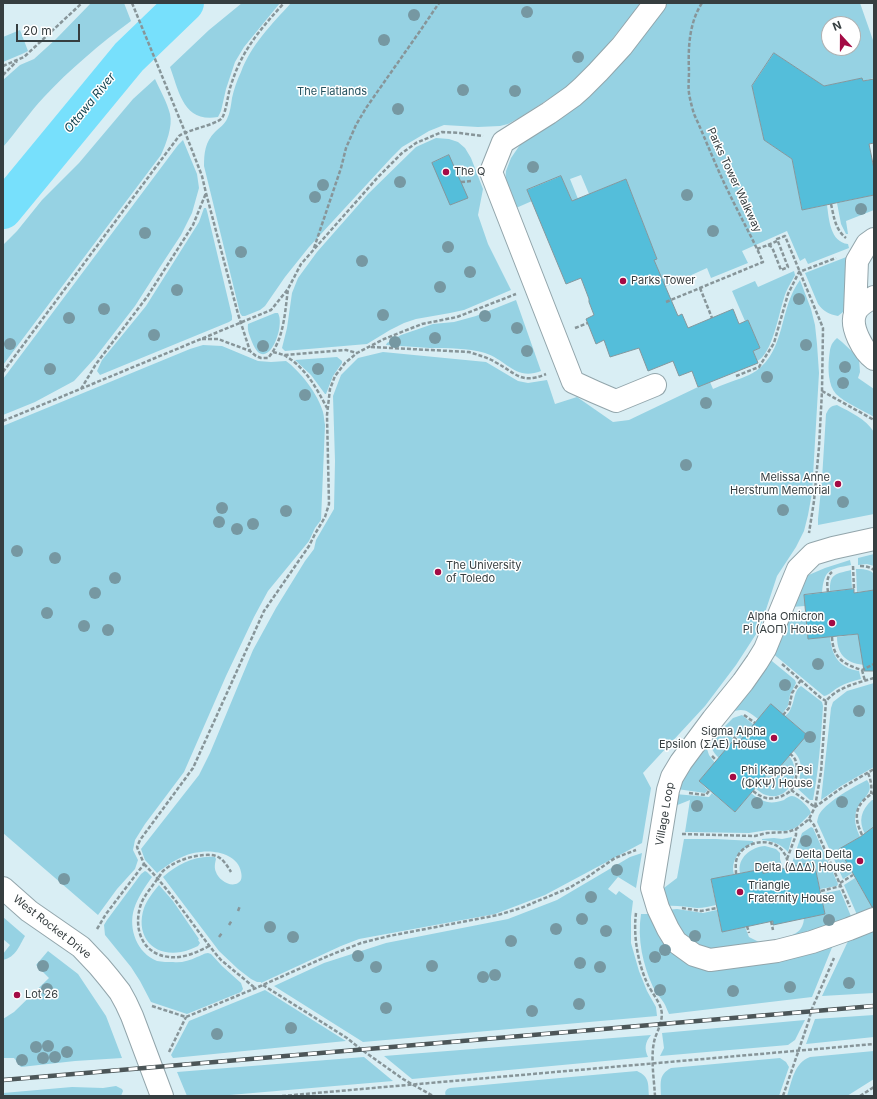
<!DOCTYPE html>
<html>
<head>
<meta charset="utf-8">
<style>
	body { margin:0 }
	#map { position:relative; width:877px; height:1099px; overflow:hidden; background:#d9eef4; font-family:Inter,sans-serif }
	canvas { display:block }
	.frame { position:absolute; inset:0; border:4px solid #363e40; pointer-events:none }
	.north { position:absolute; left:821px; top:16px; width:40px; height:40px; box-sizing:border-box; background:#fff; border:1px solid #afb2b3; border-radius:50%; rotate:339deg; font-size:11px; font-weight:700; line-height:16px; text-align:center; color:#363e40 }
	.north::after { content:''; display:block; margin:auto; width:14px; height:18px; background:#a40b45; clip-path:polygon(50% 0,100% 100%,50% 72%,0 100%) }
	.scale { position:absolute; left:16px; top:24px; width:64px; height:18px; box-sizing:border-box; border:2px solid #363e40; border-top:0; padding-left:5px; font-size:12px; line-height:14px; white-space:nowrap; color:#363e40; -webkit-text-stroke:3px #fff; paint-order:stroke }
</style>
</head>
<body>
<div id="map">
<canvas width="877" height="1099"></canvas>
<div class="frame"></div>
<div class="north">N</div>
<div class="scale">20 m</div>
</div>
<script>
const ctx = document.querySelector('canvas').getContext('2d');
ctx.lineJoin = 'round';
function fillPath(path, color) {
  ctx.fillStyle = color;
  ctx.fill(path, 'evenodd');
}
function trace(path, color, width, dash) {
  ctx.strokeStyle = color;
  ctx.lineWidth = width;
  ctx.lineCap = dash ? 'butt' : 'round';
  ctx.setLineDash(dash || []);
  ctx.stroke(path);
}
function write(font, color, halo, rows, align = 'center') {
  ctx.font = font + ' Inter,sans-serif';
  ctx.lineWidth = 3;
  ctx.setLineDash([]);
  ctx.textBaseline = 'middle';
  ctx.strokeStyle = halo;
  ctx.fillStyle = color;
  for (const [text, x, y, turn = 0] of rows) {
    ctx.save();
    ctx.translate(x, y);
    ctx.rotate((+turn || 0) * Math.PI / 180);
    ctx.textAlign = isNaN(turn) ? turn : align;
    if (halo) ctx.strokeText(text, 0, 0);
    ctx.fillText(text, 0, 0);
    ctx.restore();
  }
}
const green = new Path2D(`
	M91 3H124L131 21C101 43 69 70 44 97 29 113 17 131 3 147V80L20 65 34 59 56 39Z
	M242 3H280L244 47 235 62 226 89 221 111 218 117C183 123 179 91 170 67L209 30Z
	M291 3H641L598 57 569 86 519 118 508 124 500 126 478 127 444 125 429 131 414 140 402 147 392 157 309 247 285 277 265 306 260 310 245 316H242L240 313 204 166C204 153 205 142 215 132 219 128 225 124 227 119 230 113 231 105 232 98 234 89 237 80 241 72 251 45 272 24 291 3Z
	M667 3H860L874 43V78L863 81 862 78 824 86 774 53 752 86 764 140 792 159 802 210 827 205C829 219 830 242 848 244L849 248 808 264 805 258 800 261 787 231 742 251 748 263 711 278 707 268 665 287 654 260 657 259 626 179 589 194 581 175 570 179 578 199 572 201 561 176 527 190 532 201 516 208 505 182 506 171 511 158 524 139 613 68ZM829 24H853V48H829Z
	M20 30 28 51 22 54 3 62V37Z
	M155 79C160 90 167 102 170 114 173 126 166 144 161 155L3 365V245L17 231 42 200 79 163 133 99Z
	M436 138 449 139 458 142 465 148 471 158 483 189 478 215 488 244 511 290 464 310 450 313 416 319 404 323 390 330 367 344 285 351 282 348 287 328 292 293 298 278 317 252 368 194 416 147Z
	M183 140 197 174 199 188 192 213 181 235 160 267 135 306 94 359 74 381 35 402 3 415V379L178 145Z
	M874 195V210L846 221 848 234H846L841 224 837 203Z
	M204 208H206L207 211 232 316V320L229 322 100 375 97 371 102 360 146 306 199 222Z
	M849 256 847 306 843 312 838 316C829 314 824 312 818 304L805 273Z
	M794 271 795 275C791 283 786 290 784 298 779 313 772 355 757 361L753 351 760 348 748 320 745 321 732 291 755 281 758 287Z
	M800 280 811 309 815 325 817 344 819 373 812 493 808 515 804 531 796 547 777 576 760 628 736 665 705 706 643 773 651 788 642 843 545 895 495 914 359 939 341 946 261 983V982H257L251 979 238 969 219 951 163 877C177 864 196 855 215 857L216 859C215 863 214 868 216 872 218 879 230 888 238 883 242 881 242 876 241 872 238 855 216 850 201 852 184 853 170 863 157 873L145 860 141 849 199 775 210 753 253 650 276 608 305 561 314 549 316 540 334 509 335 461 333 396 341 375 358 358 383 352 486 362 518 381 528 383 547 380 555 404 577 397 613 422 629 420 698 387 710 382 713 389C722 385 732 381 742 378 746 376 752 374 756 371 786 350 779 308 800 280Z
	M516 300 541 371C515 381 507 360 485 353 467 348 448 348 430 348 415 347 401 346 386 345L387 343 401 335 433 324 454 322 476 316Z
	M275 313H278C286 327 266 377 252 342 250 336 247 331 248 324Z
	M837 338 842 342 859 358 860 372 858 378 874 389V417C864 411 844 402 836 394 828 385 828 369 829 358 830 349 830 344 837 338Z
	M203 345 222 346 258 361 271 362 286 361C300 371 318 394 323 412 324 416 324 420 325 425L321 520 315 528 309 541 268 591 254 617 226 676 184 772 145 824 135 840 133 850 138 860 135 869 117 889 98 915 3 833V426L190 349Z
	M337 357 342 361V363L333 376 326 394H325L311 375 295 360Z
	M837 405C850 412 866 419 874 432V514L818 525V519L822 479 826 414C829 408 830 406 837 405Z
	M874 554V566L867 564 858 565V558Z
	M850 560 851 565C829 569 824 570 822 593L804 595 805 606 791 607 804 577 825 568Z
	M856 569C863 569 869 569 874 574V590L857 592Z
	M851 570 852 590 830 592C829 573 836 574 851 570Z
	M805 611 808 639 830 637C832 656 839 668 859 671L861 679C853 681 846 683 839 687 833 690 830 695 824 696L771 652 790 612Z
	M858 634 866 665C848 664 837 656 837 637Z
	M767 657 795 680 796 683 790 695 788 706 782 714 758 719C747 710 743 707 729 713Z
	M874 683V767L841 786 821 800 831 708 833 702 847 691Z
	M801 686 822 702 823 706C821 737 819 769 813 800H810L798 789C799 776 806 762 793 751L807 735 785 716C788 714 790 711 791 708 795 700 794 690 801 686Z
	M742 715 754 725 740 740 724 727 733 718Z
	M722 729 738 743 736 745 732 742 719 758C706 746 713 740 722 729Z
	M706 746 709 755 715 763 699 781 708 790 705 793 677 789 683 771Z
	M789 756C803 771 789 803 766 795 762 794 759 791 755 788L768 773 772 776Z
	M867 780C876 792 861 799 857 809 853 819 856 828 860 837L839 849 852 873 843 879 817 822C818 818 818 816 820 813 828 801 855 786 867 780Z
	M712 793 735 812 751 793C762 802 770 805 784 800 786 798 790 796 792 796 798 796 810 808 811 813L798 826 793 829 785 831 768 830 749 833 685 832 690 800 670 808 675 794 709 797Z
	M872 800H874V829L865 834C858 821 861 810 872 800Z
	M811 827 813 828 838 884 837 886 820 889 814 862 793 867 792 863 802 833Z
	M792 837 788 852C781 844 773 841 762 840V839L774 838 782 839Z
	M684 839H716L753 841V843C741 849 730 860 734 874L711 880 716 905C710 906 704 908 697 908 686 907 676 905 665 906L660 891 677 878Z
	M765 846 776 849 780 853V859L783 869 763 873 762 869 740 873C737 858 751 847 765 846Z
	M642 853 636 888 618 877 608 889 616 895 619 891 633 901 631 917V943L639 971 647 991 656 1007 657 1016 363 1042 274 986 324 963 386 943 508 919 557 900 630 857Z
	M145 871 147 872 152 877C145 887 138 897 134 909 128 929 137 953 157 961 162 962 168 962 173 962 181 963 189 961 197 957 201 956 204 953 208 953L211 954 222 966 241 983 243 989 241 992 187 1014 151 1002 140 981 131 967 105 935 104 925 107 920 141 874Z
	M855 878 865 895 874 889V911L858 917 844 885Z
	M159 885 173 901 199 939 198 940 200 943 198 946C193 948 187 951 181 952 152 957 135 935 144 908 147 900 153 892 159 885Z
	M840 890 853 921 784 939C796 933 803 932 804 918L825 914 821 894Z
	M677 909 703 913 717 910 722 932 745 927 749 937 759 942 765 943 713 952 685 939 667 910Z
	M641 914H651L692 964 833 945 812 997 669 1014C667 1010 666 1006 664 1003 661 998 656 993 653 987 643 965 637 939 641 914Z
	M3 917 25 936C19 946 16 957 3 960V954L10 945 3 939Z
	M874 929V993L822 996 849 939Z
	M48 951 78 974 106 1016 122 1058 75 1061 21 1067 14 1058H3V1019L14 1012 49 978 36 965Z
	M265 990 346 1041 173 1058 171 1055 189 1021Z
	M874 1015V1037L806 1044 815 1019Z
	M805 1020 795 1040 788 1045 660 1056 664 1048 662 1033Z
	M651 1035C645 1042 644 1049 648 1057L412 1079 384 1056Z
	M874 1051V1079L847 1096H787C792 1081 794 1063 810 1057Z
	M364 1057 393 1081 218 1096H187L177 1072Z
	M780 1058 786 1062 789 1067 779 1096H661C661 1083 658 1075 671 1068Z
	M637 1071C650 1077 648 1084 649 1096H446C444 1092 446 1089 450 1088Z
	M116 1086 122 1089 123 1091 121 1096H3V1093L72 1087 103 1088Z`);
const river = new Path2D(`
	M3 210 129 57 185 3`);
const building = new Path2D(`
	M774 53 824 86 862 78 863 81 874 79V143L869 144 874 169V195L802 210 792 159 764 140 752 86Z
	M449 155 468 198 450 205 432 163Z
	M561 176 572 201 626 179 657 259 654 260 678 316 682 314 688 328 733 309 739 324 748 320 760 348 753 351 758 363 698 387 692 371 679 376 673 361 648 371 639 348 610 357 604 340 596 344 586 319 594 315 589 302V299L581 278 566 284 527 190Z
	M854 589V593L874 590V671H864L858 634 808 639 804 595Z
	M771 704 807 735 772 776 768 773 735 812 699 781 732 742 736 745Z
	M874 827V907H872L839 849 860 837Z
	M814 862 825 914 773 925V921L722 932 711 879 762 869 763 873Z`);
const path = new Path2D(`
	M132 3 185 132 202 176 206 193 238 314 250 351
	M3 66 24 57 82 3
	M3 75 17 61
	M461 182 472 181
	M831 204C834 217 835 229 846 238
	M768 245 777 241
	M314 248 341 168 346 148 356 125 366 108 420 31 439 3
	M757 249 768 245 772 247 781 270 788 267 777 239 785 236 823 328 822 391 819 447 814 501 809 533
	M700 288 712 318
	M666 302 763 262C753 239 740 216 729 193 716 167 706 140 694 114 692 107 690 100 689 93 688 86 689 79 689 71 688 48 689 23 702 3
	M575 328 588 323
	M202 339H218L250 351 256 356 261 358H268C284 340 285 312 288 289
	M371 347 469 352C478 355 487 357 495 362 516 373 521 385 546 374
	M273 352 284 355 346 350 357 353 384 339 422 324 457 317 516 294
	M284 355C305 367 316 387 327 408
	M3 372 179 136C189 129 216 125 222 118 226 112 228 95 230 88 232 82 234 76 236 71 247 44 265 24 284 3
	M736 376 759 367 774 343 788 294 799 272 836 258
	M81 389 96 364 147 297 193 225 206 193
	M822 391 874 420
	M3 421 271 310 288 289 301 264 378 177 402 153 416 143 442 132 460 133 483 136
	M853 566 854 589
	M860 566C865 566 870 567 874 570
	M828 592C827 585 826 577 832 572
	M832 637C833 658 843 664 862 670L874 664
	M782 664 821 698 826 701
	M862 670 865 681
	M744 715 755 723
	M783 715 789 708 792 693 801 680
	M729 733 739 742
	M712 756 716 760
	M868 773C871 780 872 787 871 794
	M791 790 815 807 821 772 826 701C838 687 857 683 874 678
	M753 791C762 798 770 801 782 796 785 795 790 792 792 789 796 782 798 769 796 762 795 758 793 756 790 754
	M689 793 706 795 709 791
	M809 819 814 825 850 907
	M682 834 755 836 767 833 788 832 796 829 803 824 809 819 815 807 840 789 874 769
	M862 835C857 824 853 812 863 801 866 798 869 795 874 793
	M787 859 796 835V829
	M144 864C171 891 191 923 215 953L221 960 255 988
	M736 874C736 869 735 863 737 858 744 840 774 836 784 853 787 857 788 863 789 868
	M840 883 853 875
	M821 891 841 886
	M682 908 701 911 717 908
	M238 911 240 906
	M636 913C633 936 638 964 648 985 651 991 660 1003 661 1009 664 1018 658 1030 655 1038 650 1055 654 1078 655 1096
	M771 921 773 930
	M229 925 232 920
	M747 926 749 933
	M97 929 106 914 144 864 137 847 140 840 193 768 264 611 309 546 315 534 325 517 329 504 327 415 330 389 335 376 345 363 357 353
	M219 937 222 933
	M209 946C198 952 182 959 169 957 141 954 133 927 141 904 145 894 152 887 158 878 160 876 161 873 163 871 172 863 185 858 196 856 216 853 221 855 231 872
	M263 985 347 1038 362 1050 403 1079 433 1096
	M152 1006 186 1017 256 988 328 956 361 943 389 936 498 915 521 908 569 888 586 878 615 858 636 850
	M169 1052 186 1017
	M282 1096 874 1044
	M783 1096 809 1020 811 1011 834 958
	M860 1096 874 1087`);
const minor = new Path2D(`
	M874 297C867 301 857 306 855 314 850 327 863 351 874 359
	M855 312 857 261 867 244 874 239
	M655 385 616 401 595 392 573 382 491 172 503 142 549 113 573 96 582 88 598 72 622 46 655 3
	M874 539 833 548 813 554 798 569 774 627 765 649 757 662 743 682 713 719 681 762 672 777 668 790 652 888 658 908 668 929 676 942 694 955 710 960 777 951 812 942 849 929 874 919
	M3 888 29 911 81 947 99 966 109 978 120 992 126 1003 132 1016 162 1096`);
const rail = new Path2D(`
	M3 1080 874 1006`);
const trees = [
	[527,12],
	[414,15],
	[384,40],
	[578,57],
	[463,90],
	[515,91],
	[398,109],
	[533,167],
	[400,182],
	[323,185],
	[687,195],
	[315,197],
	[861,209],
	[713,231],
	[145,233],
	[448,247],
	[241,252],
	[362,261],
	[470,272],
	[440,287],
	[177,290],
	[799,299],
	[104,309],
	[383,315],
	[485,316],
	[69,318],
	[517,328],
	[154,335],
	[435,338],
	[395,342],
	[10,344],
	[806,345],
	[263,346],
	[527,351],
	[845,367],
	[50,369],
	[318,369],
	[767,377],
	[843,383],
	[305,395],
	[706,403],
	[686,465],
	[843,502],
	[222,508],
	[783,510],
	[286,511],
	[219,522],
	[253,524],
	[237,529],
	[17,551],
	[55,558],
	[115,578],
	[95,593],
	[47,613],
	[84,626],
	[108,630],
	[818,664],
	[785,685],
	[859,711],
	[810,737],
	[842,802],
	[757,803],
	[697,806],
	[806,841],
	[617,870],
	[64,879],
	[591,897],
	[582,919],
	[829,920],
	[270,927],
	[556,929],
	[606,931],
	[695,936],
	[293,937],
	[511,941],
	[665,950],
	[358,956],
	[655,957],
	[580,963],
	[43,966],
	[432,966],
	[376,967],
	[600,967],
	[495,975],
	[483,977],
	[849,983],
	[790,987],
	[47,989],
	[660,990],
	[733,991],
	[579,1004],
	[386,1008],
	[532,1011],
	[291,1028],
	[217,1034],
	[48,1046],
	[36,1047],
	[67,1052],
	[55,1057],
	[43,1058],
	[22,1060]
];
const markers = [
	[446,172,4,"#a40b45"],
	[623,281,4,"#a40b45"],
	[838,484,4,"#a40b45"],
	[438,572,4,"#a40b45"],
	[832,623,4,"#a40b45"],
	[774,738,4,"#a40b45"],
	[733,777,4,"#a40b45"],
	[860,861,4,"#a40b45"],
	[740,892,4,"#a40b45"],
	[17,995,4,"#a40b45"]
];
const parkNames = [
	["The Flatlands",332,92]
];
const poiNames = [
	["The Q",454,172],
	["Parks Tower",631,281],
	["Melissa Anne",830,478,"right"],
	["Herstrum Memorial",830,491,"right"],
	["The University",446,566],
	["of Toledo",446,579],
	["Alpha Omicron",824,617,"right"],
	["Pi (ΑΟΠ) House",824,630,"right"],
	["Sigma Alpha",766,732,"right"],
	["Epsilon (ΣΑΕ) House",766,745,"right"],
	["Phi Kappa Psi",741,771],
	["(ΦΚΨ) House",741,784],
	["Delta Delta",852,855,"right"],
	["Delta (ΔΔΔ) House",852,868,"right"],
	["Triangle",748,886],
	["Fraternity House",748,899],
	["Lot 26",25,995]
];
const streetNames = [
	["Parks Tower Walkway",734,180,65],
	["Village Loop",665,814,-80],
	["West Rocket Drive",52,927,38]
];
const waterNames = [
	["Ottawa River",90,103,-51]
];
fillPath(green, '#96d2e3');
trace(river, '#77e0fc', 38);
fillPath(building, '#54beda');
trace(building, '#84979d', 1);
trace(minor, '#92a5ab', 24);
trace(path, '#879599', 2.5, [4, 2]);
trace(minor, '#fff', 22);
trace(rail, '#4c5658', 4.5);
trace(rail, '#fff', 3, [9]);
ctx.fillStyle = '#7698a2';
for (const [x, y] of trees) {
  ctx.beginPath();
  ctx.arc(x, y, 6, 0, 2 * Math.PI);
  ctx.fill();
}
for (const [x, y, r, color] of markers) {
  const dot = new Path2D();
  dot.arc(x, y, r, 0, 2 * Math.PI);
  ctx.fillStyle = color;
  ctx.fill(dot);
  trace(dot, '#fff', 1.5);
}
write('11px', '#25525f', '#fff', parkNames);
write('11px', '#363e40', '#fff', poiNames, 'left');
write('11px', '#363e40', '#fff', streetNames);
write('italic 12px', '#12424e', '#fff', waterNames);
</script>
</body>
</html>
